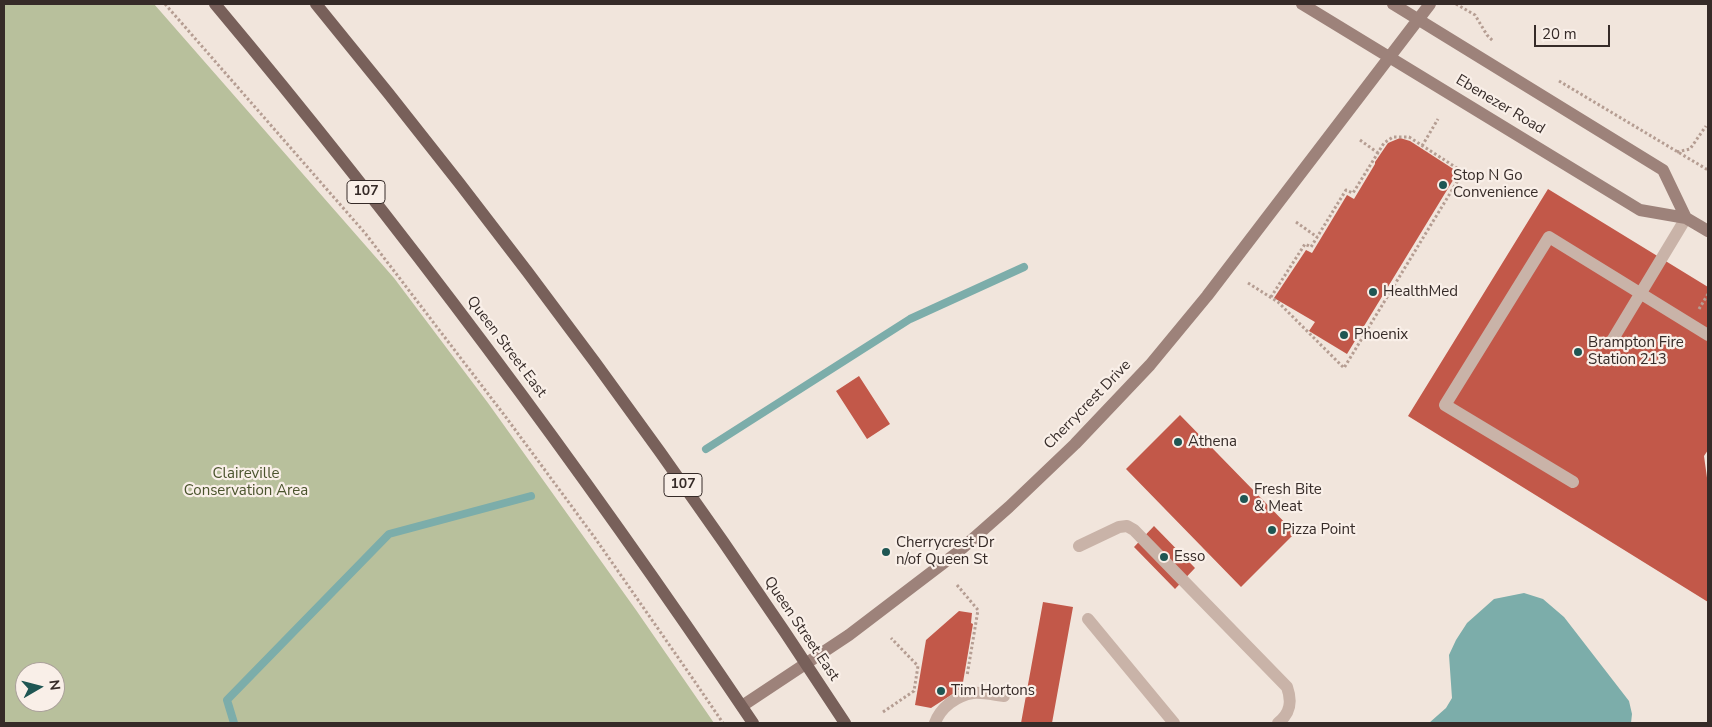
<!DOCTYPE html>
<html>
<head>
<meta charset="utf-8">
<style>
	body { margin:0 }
	#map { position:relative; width:1712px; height:727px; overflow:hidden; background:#f1e5dc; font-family:"Nunito Sans",sans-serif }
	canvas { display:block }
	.frame { position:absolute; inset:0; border:5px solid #362b28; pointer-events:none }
	.north { position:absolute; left:15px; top:662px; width:50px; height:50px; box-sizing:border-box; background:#f9efe8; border:1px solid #aba19b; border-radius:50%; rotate:82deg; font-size:14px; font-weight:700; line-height:20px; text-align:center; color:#362b28 }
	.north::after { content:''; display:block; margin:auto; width:18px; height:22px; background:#1f5653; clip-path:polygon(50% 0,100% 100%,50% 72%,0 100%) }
	.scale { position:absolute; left:1534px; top:25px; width:76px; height:22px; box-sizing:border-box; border:2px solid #362b28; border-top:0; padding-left:6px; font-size:15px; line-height:18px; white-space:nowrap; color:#362b28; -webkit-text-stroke:4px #f9efe8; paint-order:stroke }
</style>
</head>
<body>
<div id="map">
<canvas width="1712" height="727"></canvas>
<div class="frame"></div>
<div class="north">N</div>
<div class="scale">20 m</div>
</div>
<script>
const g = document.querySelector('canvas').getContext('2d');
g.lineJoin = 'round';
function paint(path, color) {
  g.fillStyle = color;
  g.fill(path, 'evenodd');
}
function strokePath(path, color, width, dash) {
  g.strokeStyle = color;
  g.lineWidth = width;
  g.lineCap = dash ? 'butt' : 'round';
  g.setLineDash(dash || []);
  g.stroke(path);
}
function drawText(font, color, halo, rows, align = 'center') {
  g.font = font + ' "Nunito Sans",sans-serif';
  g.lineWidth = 4.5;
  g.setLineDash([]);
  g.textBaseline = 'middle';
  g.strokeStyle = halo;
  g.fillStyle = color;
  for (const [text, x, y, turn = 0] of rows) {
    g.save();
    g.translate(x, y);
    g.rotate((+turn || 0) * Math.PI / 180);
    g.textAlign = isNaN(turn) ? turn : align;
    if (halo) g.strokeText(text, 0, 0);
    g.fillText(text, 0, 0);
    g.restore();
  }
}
const green = new Path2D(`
	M4,4H154L394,278L488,403L636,610L714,723H4ZM25,672H55V702H25Z`);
const water = new Path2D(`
	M1524,593L1543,599L1564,617L1629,701L1632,714L1631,723H1429L1446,708L1452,698L1449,655L1456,640L1467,623L1494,599Z`);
const stream = new Path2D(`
	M706,449L910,319L1024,267
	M234,723L227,700L389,534L531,496`);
const building = new Path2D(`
	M1400,138L1410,141L1458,172L1347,354L1309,331L1315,322L1274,298L1306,250L1312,253L1347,195L1354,199L1375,164V162L1388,143Z
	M1548,189L1708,287V450L1704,456L1708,485V602L1408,416Z
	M859,376L890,424L867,439L836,391Z
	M1180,415L1295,533L1241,587L1126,469Z
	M1154,526L1195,568L1175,589L1134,547Z
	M1043,602L1073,607L1052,723H1021Z
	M959,611L972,613L971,623L973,624L962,688L931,708L915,705L926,640Z`);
const path = new Path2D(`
	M165,4L365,233L505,416L595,538L693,679L723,723
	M1456,4L1475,15L1487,35L1493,41
	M1559,81L1708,170
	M1360,140L1378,153
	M1422,146L1438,119
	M1677,152L1690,149L1706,126
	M1296,222L1317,237
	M1248,283L1278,302L1344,368L1463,172L1409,137H1393L1384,143L1353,193L1346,190L1311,247L1305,244L1271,297
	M1699,309L1708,294
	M1652,341L1676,338
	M957,585L978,610L967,676
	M883,712L914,691L918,666L891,638`);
const lane = new Path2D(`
	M1613,339L1686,218
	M1573,482L1445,405L1549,237L1708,335
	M1079,546L1119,527L1127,526L1134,530L1287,687C1292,701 1291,713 1278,723
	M1088,619L1174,723
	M935,723C940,708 957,695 973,693C983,692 995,695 1004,696`);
const secondary = new Path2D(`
	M1302,4L1640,210L1686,218L1708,231
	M1393,4L1663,170L1686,218
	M742,706L849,635L958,552L1009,507L1075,444L1150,365L1207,296L1430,4`);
const primary = new Path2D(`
	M215,4C407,233 586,475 753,723
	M316,4C505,234 683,474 845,723`);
const markers = [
	[1443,185,5,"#1f5653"],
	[1373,292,5,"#1f5653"],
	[1344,335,5,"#1f5653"],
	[1578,352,5,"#1f5653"],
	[1178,442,5,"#1f5653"],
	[1244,499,5,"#1f5653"],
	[1272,530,5,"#1f5653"],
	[886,552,5,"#1f5653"],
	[1164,557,5,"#1f5653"],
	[941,691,5,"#1f5653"]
];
const shields = [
	[366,192,38],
	[683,485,38]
];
const shieldNames = [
	["107",366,192],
	["107",683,485]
];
const streetNames = [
	["Ebenezer Road",1500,105,31],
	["Queen Street East",506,347,53],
	["Cherrycrest Drive",1088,405,-46],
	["Queen Street East",801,629,56]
];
const poiNames = [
	["Stop N Go",1453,176],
	["Convenience",1453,193],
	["HealthMed",1383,292],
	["Phoenix",1354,335],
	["Brampton Fire",1588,343],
	["Station 213",1588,360],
	["Athena",1188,442],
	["Fresh Bite",1254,490],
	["& Meat",1254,507],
	["Pizza Point",1282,530],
	["Cherrycrest Dr",896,543],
	["n/of Queen St",896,560],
	["Esso",1174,557],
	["Tim Hortons",951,691]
];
const parkNames = [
	["Claireville",246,474],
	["Conservation Area",246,491]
];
paint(green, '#b8c09c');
paint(water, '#7cadaa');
strokePath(stream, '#7cadaa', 8);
paint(building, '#c25849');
strokePath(path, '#b59d92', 3, [2.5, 2.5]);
strokePath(lane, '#c9b3a8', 12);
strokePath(secondary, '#9d827a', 12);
strokePath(primary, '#78605a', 12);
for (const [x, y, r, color] of markers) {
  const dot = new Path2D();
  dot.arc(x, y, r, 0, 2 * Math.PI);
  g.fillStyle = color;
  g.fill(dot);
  strokePath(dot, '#f9efe8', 2);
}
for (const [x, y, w] of shields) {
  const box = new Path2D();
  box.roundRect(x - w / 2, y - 11.5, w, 23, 4);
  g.fillStyle = '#f9efe8';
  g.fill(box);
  strokePath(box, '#362b28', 1);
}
drawText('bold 14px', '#362b28', null, shieldNames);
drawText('15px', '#362b28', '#f9efe8', streetNames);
drawText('15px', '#362b28', '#f9efe8', poiNames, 'left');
drawText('15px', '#4a542d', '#f9efe8', parkNames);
</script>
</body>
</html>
